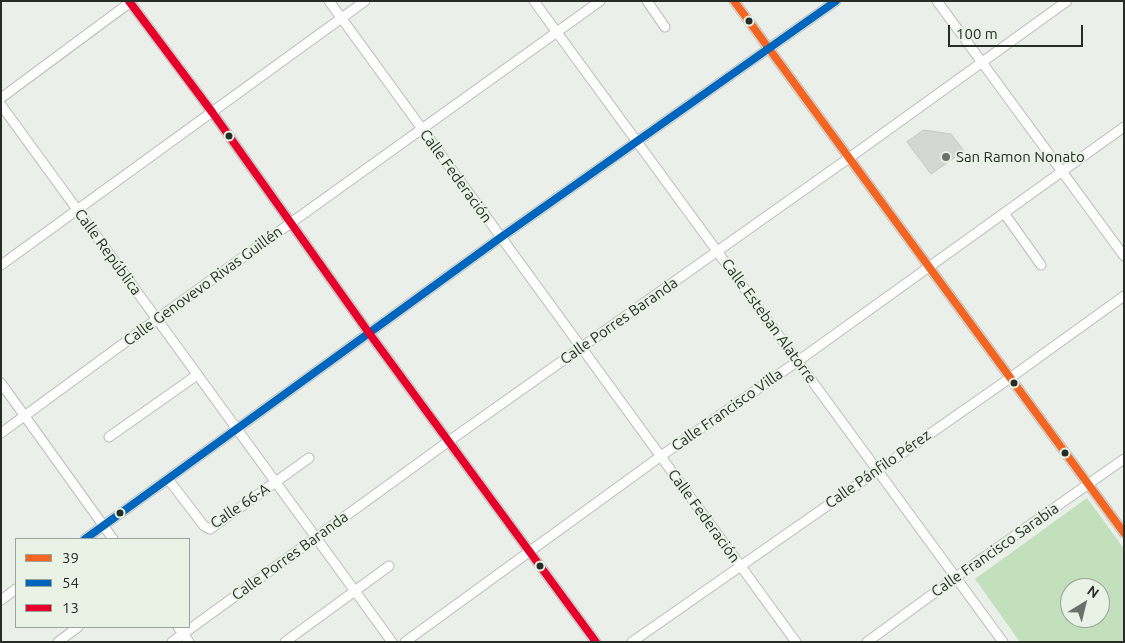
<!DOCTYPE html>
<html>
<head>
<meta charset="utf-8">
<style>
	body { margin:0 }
	#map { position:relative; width:1125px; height:643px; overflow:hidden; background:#eaf0e9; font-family:Ubuntu,sans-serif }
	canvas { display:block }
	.frame { position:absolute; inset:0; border:2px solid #282c27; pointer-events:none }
	.legend { position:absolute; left:15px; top:538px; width:175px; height:90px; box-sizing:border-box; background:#e8f3e6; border:1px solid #9ba39a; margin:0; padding:6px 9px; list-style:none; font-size:15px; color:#282c27 }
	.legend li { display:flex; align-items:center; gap:10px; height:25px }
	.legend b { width:25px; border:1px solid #9ba39a }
	.north { position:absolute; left:1060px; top:578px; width:50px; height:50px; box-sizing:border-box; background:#e8f3e6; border:1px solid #9ba39a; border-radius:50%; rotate:36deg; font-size:14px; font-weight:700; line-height:20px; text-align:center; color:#282c27 }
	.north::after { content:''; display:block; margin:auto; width:18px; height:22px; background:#6c716b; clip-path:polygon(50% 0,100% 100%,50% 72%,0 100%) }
	.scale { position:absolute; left:948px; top:25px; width:135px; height:22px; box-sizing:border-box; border:2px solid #282c27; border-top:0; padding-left:6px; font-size:15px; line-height:18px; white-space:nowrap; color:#282c27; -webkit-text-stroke:4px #e8f3e6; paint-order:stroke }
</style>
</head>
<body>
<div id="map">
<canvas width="1125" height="643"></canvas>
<div class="frame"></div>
<ul class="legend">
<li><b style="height:6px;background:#f26522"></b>39</li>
<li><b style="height:6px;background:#0065bd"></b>54</li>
<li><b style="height:6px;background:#e4002b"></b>13</li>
</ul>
<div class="north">N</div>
<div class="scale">100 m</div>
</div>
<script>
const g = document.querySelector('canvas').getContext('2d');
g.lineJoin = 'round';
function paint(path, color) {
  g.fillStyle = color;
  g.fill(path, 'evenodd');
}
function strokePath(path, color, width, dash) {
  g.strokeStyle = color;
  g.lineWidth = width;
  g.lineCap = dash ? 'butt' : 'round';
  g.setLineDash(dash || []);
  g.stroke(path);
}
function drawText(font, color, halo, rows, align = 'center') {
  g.font = font + ' Ubuntu,sans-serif';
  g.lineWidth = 4;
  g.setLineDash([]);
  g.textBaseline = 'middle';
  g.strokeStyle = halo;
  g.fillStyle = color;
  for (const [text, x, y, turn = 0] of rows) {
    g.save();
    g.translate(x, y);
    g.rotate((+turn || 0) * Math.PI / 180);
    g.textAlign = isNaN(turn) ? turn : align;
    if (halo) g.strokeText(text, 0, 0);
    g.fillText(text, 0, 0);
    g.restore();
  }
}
const green = new Path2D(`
	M1087,498L1124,549V642H1020L975,579ZM1070,588H1100V618H1070Z`);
const building = new Path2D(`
	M924,130L951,134L964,151L931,174L907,142Z`);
const minor = new Path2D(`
	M129,1L212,112L369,333L596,642
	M329,1L796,642
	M534,1L1003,642
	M647,1L665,27
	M734,1L1124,533
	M937,1L1124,256
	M1,98L132,1
	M1,105L392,642
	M1004,213L1041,265
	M1,265L365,1
	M1,383L113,539
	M1,433L157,319L600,1
	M109,437L197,375
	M168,479L204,526L210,529L309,458
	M85,539L500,238L836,1
	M1,600L16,589
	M178,627L189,642
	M58,642L78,627
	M172,642L449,441L849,158L1067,1
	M285,642L389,566
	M405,642L661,456L798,361L1124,127
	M632,642L1010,378L1124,296
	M867,642L956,577L1124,459`);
const bus1 = new Path2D(`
	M734,1L1124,533`);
const bus2 = new Path2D(`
	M85,539L500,238L836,1`);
const bus3 = new Path2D(`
	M129,1L212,112L369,333L596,642`);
const markers = [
	[749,21,4.5,"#282c27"],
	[229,136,4.5,"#282c27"],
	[946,157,5,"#6c716b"],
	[1014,383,4.5,"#282c27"],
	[1065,453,4.5,"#282c27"],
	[120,513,4.5,"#282c27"],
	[540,566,4.5,"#282c27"]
];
const poiNames = [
	["San Ramon Nonato",956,157]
];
const streetNames = [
	["Calle Federación",456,176,54],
	["Calle República",108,252,54],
	["Calle Genovevo Rivas Guillén",203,286,-36],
	["Calle Porres Baranda",619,321,-35],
	["Calle Esteban Alatorre",769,321,54],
	["Calle Francisco Villa",727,410,-35],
	["Calle Pánfilo Pérez",878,469,-35],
	["Calle 66-A",240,506,-34],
	["Calle Federación",704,516,54],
	["Calle Francisco Sarabia",995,550,-35],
	["Calle Porres Baranda",290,556,-36]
];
paint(green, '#c1e0bb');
paint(building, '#d3d8d2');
strokePath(building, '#c4c8c3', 1);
strokePath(minor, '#b9bdb8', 11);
strokePath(minor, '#fcfdfc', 9);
strokePath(bus1, '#f26522', 8);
strokePath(bus2, '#0065bd', 8);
strokePath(bus3, '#e4002b', 8);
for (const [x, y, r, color] of markers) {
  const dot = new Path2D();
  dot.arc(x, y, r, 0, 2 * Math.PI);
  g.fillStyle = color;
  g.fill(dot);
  strokePath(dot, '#e8f3e6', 2);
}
drawText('15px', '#282c27', '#e8f3e6', poiNames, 'left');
drawText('15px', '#282c27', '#e8f3e6', streetNames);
</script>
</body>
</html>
